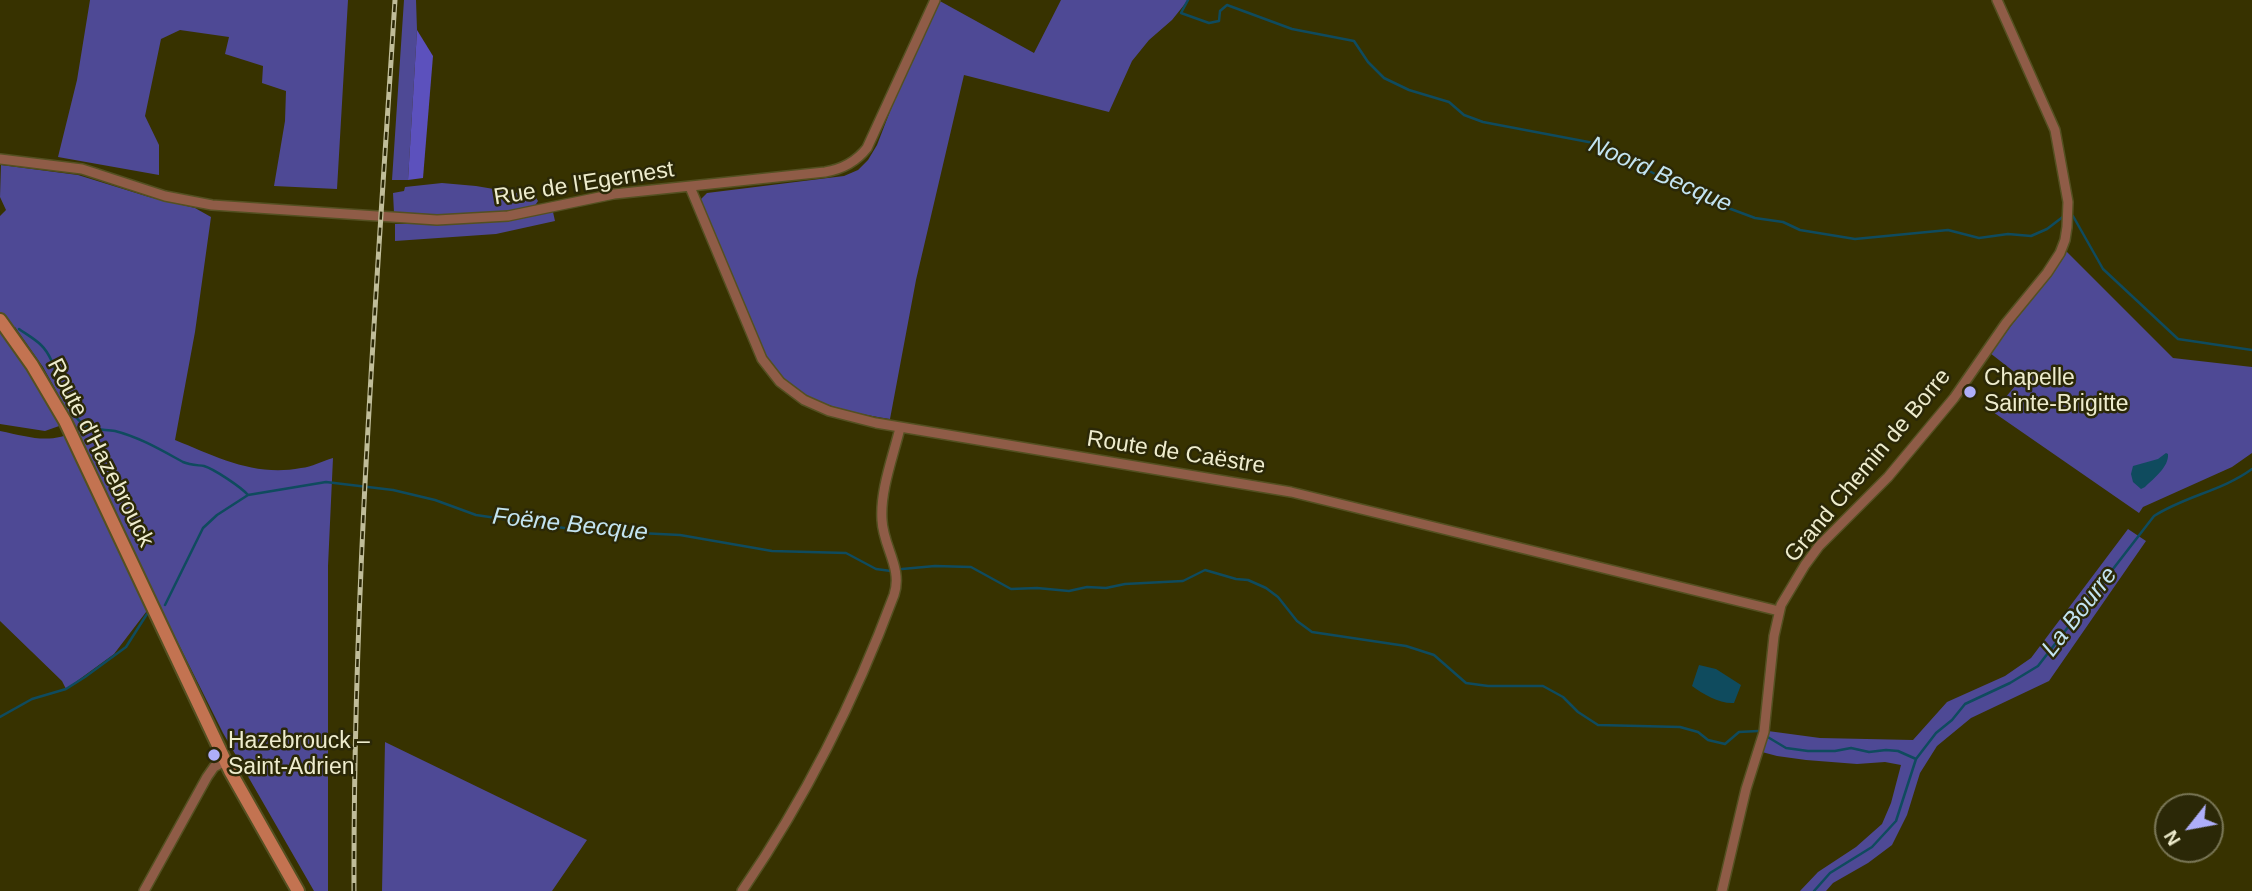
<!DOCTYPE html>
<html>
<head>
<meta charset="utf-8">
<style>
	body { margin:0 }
	#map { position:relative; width:2252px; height:891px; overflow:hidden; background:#373200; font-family:Helvetica,sans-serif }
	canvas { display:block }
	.north { position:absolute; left:2154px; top:793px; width:70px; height:70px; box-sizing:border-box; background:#2b2807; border:2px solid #797656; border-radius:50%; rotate:239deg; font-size:19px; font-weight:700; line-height:28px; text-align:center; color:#eeeccd }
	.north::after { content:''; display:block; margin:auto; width:24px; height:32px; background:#aeaefa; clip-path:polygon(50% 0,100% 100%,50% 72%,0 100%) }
</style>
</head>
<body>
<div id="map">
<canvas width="2252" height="891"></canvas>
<div class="north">N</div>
</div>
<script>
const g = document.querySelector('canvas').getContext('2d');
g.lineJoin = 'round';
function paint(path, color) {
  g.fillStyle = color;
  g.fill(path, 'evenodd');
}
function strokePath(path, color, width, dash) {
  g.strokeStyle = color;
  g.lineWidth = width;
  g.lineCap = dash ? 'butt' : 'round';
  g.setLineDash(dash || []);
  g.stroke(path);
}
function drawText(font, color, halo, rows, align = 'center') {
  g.font = font + ' Helvetica,sans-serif';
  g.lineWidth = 5;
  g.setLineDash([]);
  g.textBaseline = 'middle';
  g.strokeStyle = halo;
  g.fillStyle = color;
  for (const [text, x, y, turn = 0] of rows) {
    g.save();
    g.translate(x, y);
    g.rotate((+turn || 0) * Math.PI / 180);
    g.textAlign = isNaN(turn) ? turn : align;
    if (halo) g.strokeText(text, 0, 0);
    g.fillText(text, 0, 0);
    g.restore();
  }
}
const green = new Path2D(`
	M90,0H348L337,189L274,186L285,121L286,91L262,83L263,66L225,54L229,37L180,30L161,39L145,116L159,145V175L58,157L77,80Z
	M404,0H416L417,30L408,180H392Z
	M938,0L1034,53L1061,0H1188L1172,20L1149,40L1132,61L1109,112L964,75L916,280L890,419C840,411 789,400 763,352L700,200L707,193L844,176L858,170L868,160L877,145L908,65Z
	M1,165L78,175L149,197L195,208L211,217L195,332L175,440C217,457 255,477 301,468C312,467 322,461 333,458L328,566V891H314L223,733L156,599L114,654L66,689L62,681L0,621V431C30,437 50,445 78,430L43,367L15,327L4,335L42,389L62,425L45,431L0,424V216L6,210L0,197Z
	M442,183L476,186L535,196L538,201L534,207C490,218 440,217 394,213L393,193L404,191L405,187Z
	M553,212L555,221L496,234L395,241V224L475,223Z
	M2066,251L2173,358L2252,367V453L2232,467L2143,507L2139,513L1993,412L2022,378L1990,353L2062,260Z
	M2128,529L2146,541L2049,681L1971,718L1937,746L1920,773L1907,815L1892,845L1868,863L1833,883L1826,891H1800L1818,872L1856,847L1882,824L1891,803L1901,765L1885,762L1857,764L1806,760L1777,756L1762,752L1768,731L1820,738L1913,740L1947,702L2005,676L2031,658Z
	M385,742L587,840L552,891H382Z`);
const forest = new Path2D(`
	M417,30L433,56L423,178L408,180Z`);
const water = new Path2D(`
	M2166,453L2168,454C2169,467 2154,478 2145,487L2141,489L2133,482L2131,474L2133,466L2158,459Z
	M1699,665L1716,669L1741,685L1734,703C1720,704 1703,694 1692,686Z`);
const stream = new Path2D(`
	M1188,0L1181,13L1209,23L1219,21L1220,11L1227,5L1292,29L1354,41L1368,62L1384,78L1409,90L1449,102L1464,115L1483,122L1599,144L1696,196L1755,218L1783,222L1800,230L1855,239L1948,230L1979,238L2008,234L2031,236L2047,229L2064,216
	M2073,216L2103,269L2178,339L2252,350
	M19,329C26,334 35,339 41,345C60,363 60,407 83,424C92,431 105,429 115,431C139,437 161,450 183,462C190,465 197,465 204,466C214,469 241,487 248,495
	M902,569L935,566L971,567L1011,589L1037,588L1069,591L1087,587L1106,588L1125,584L1183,581L1205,570L1236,579L1248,580L1266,588L1278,597L1297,621L1312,632L1406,646L1434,655L1466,683L1488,686H1543L1563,697L1578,712L1598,725L1680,727L1698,732L1708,740L1725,744L1739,732L1758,731
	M165,605L203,528L217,515L248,495L326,482L393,490L435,500L476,515L578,530L680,535L772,551L846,553L876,569L891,571
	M0,717L32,699L66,689L85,677L126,647L147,614
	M1766,736L1786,748L1808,751H1835L1851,748L1869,752L1886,750L1898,751L1916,759
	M1814,891L1830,873L1872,847L1896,821L1916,759L1936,733L1952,720L1965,704L2010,683L2038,666L2154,516C2185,496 2222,491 2252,469`);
const street = new Path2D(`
	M0,159L82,169L165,196L212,205L437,220L508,216L614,194L825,172C843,169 856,162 867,148L935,0
	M690,187L762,359L780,382L804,400L829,411L876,423L1291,492L1779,611
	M144,891L207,777L214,767L225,761
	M742,891C805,799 855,700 894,595C903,568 883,547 882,520C880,490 893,457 900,428
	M1722,891L1746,789L1764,732L1774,636L1781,605L1805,565L1819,546L1888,477L1954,398L2006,323L2047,273L2060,253L2065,240L2067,227L2068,202L2055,130L1997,0`);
const secondary = new Path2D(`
	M0,320L32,365L65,421L230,771L298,891`);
const rail = new Path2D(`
	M354,891C353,594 376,297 395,0`);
const markers = [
	[1970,392,7,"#aeaefa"],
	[214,755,7,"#aeaefa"]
];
const streetNames = [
	["Rue de l'Egernest",584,184,-9],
	["Route d'Hazebrouck",100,453,63],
	["Route de Caëstre",1176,453,9],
	["Grand Chemin de Borre",1868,466,-50]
];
const poiNames = [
	["Chapelle",1984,379],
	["Sainte-Brigitte",1984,405],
	["Hazebrouck –",228,742],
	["Saint-Adrien",228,768]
];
const waterNames = [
	["Noord Becque",1660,175,24],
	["Foëne Becque",570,525,6],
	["La Bourre",2080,612,-52]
];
paint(green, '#4e4995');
paint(forest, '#5c51bd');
paint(water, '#0f4b5e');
strokePath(stream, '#0f4b5e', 2.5);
strokePath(street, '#545021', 12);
strokePath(secondary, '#545021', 16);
strokePath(street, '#8f5c47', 9);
strokePath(secondary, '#c37351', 12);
strokePath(rail, '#c0bd99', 5);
strokePath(rail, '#2b2807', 2.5, [8]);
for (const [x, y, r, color] of markers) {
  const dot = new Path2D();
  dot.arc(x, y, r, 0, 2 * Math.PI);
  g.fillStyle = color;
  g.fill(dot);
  strokePath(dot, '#2b2807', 2.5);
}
drawText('23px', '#eeeccd', '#2b2807', streetNames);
drawText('23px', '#eeeccd', '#2b2807', poiNames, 'left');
drawText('italic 24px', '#c3e4f1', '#2b2807', waterNames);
</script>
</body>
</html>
